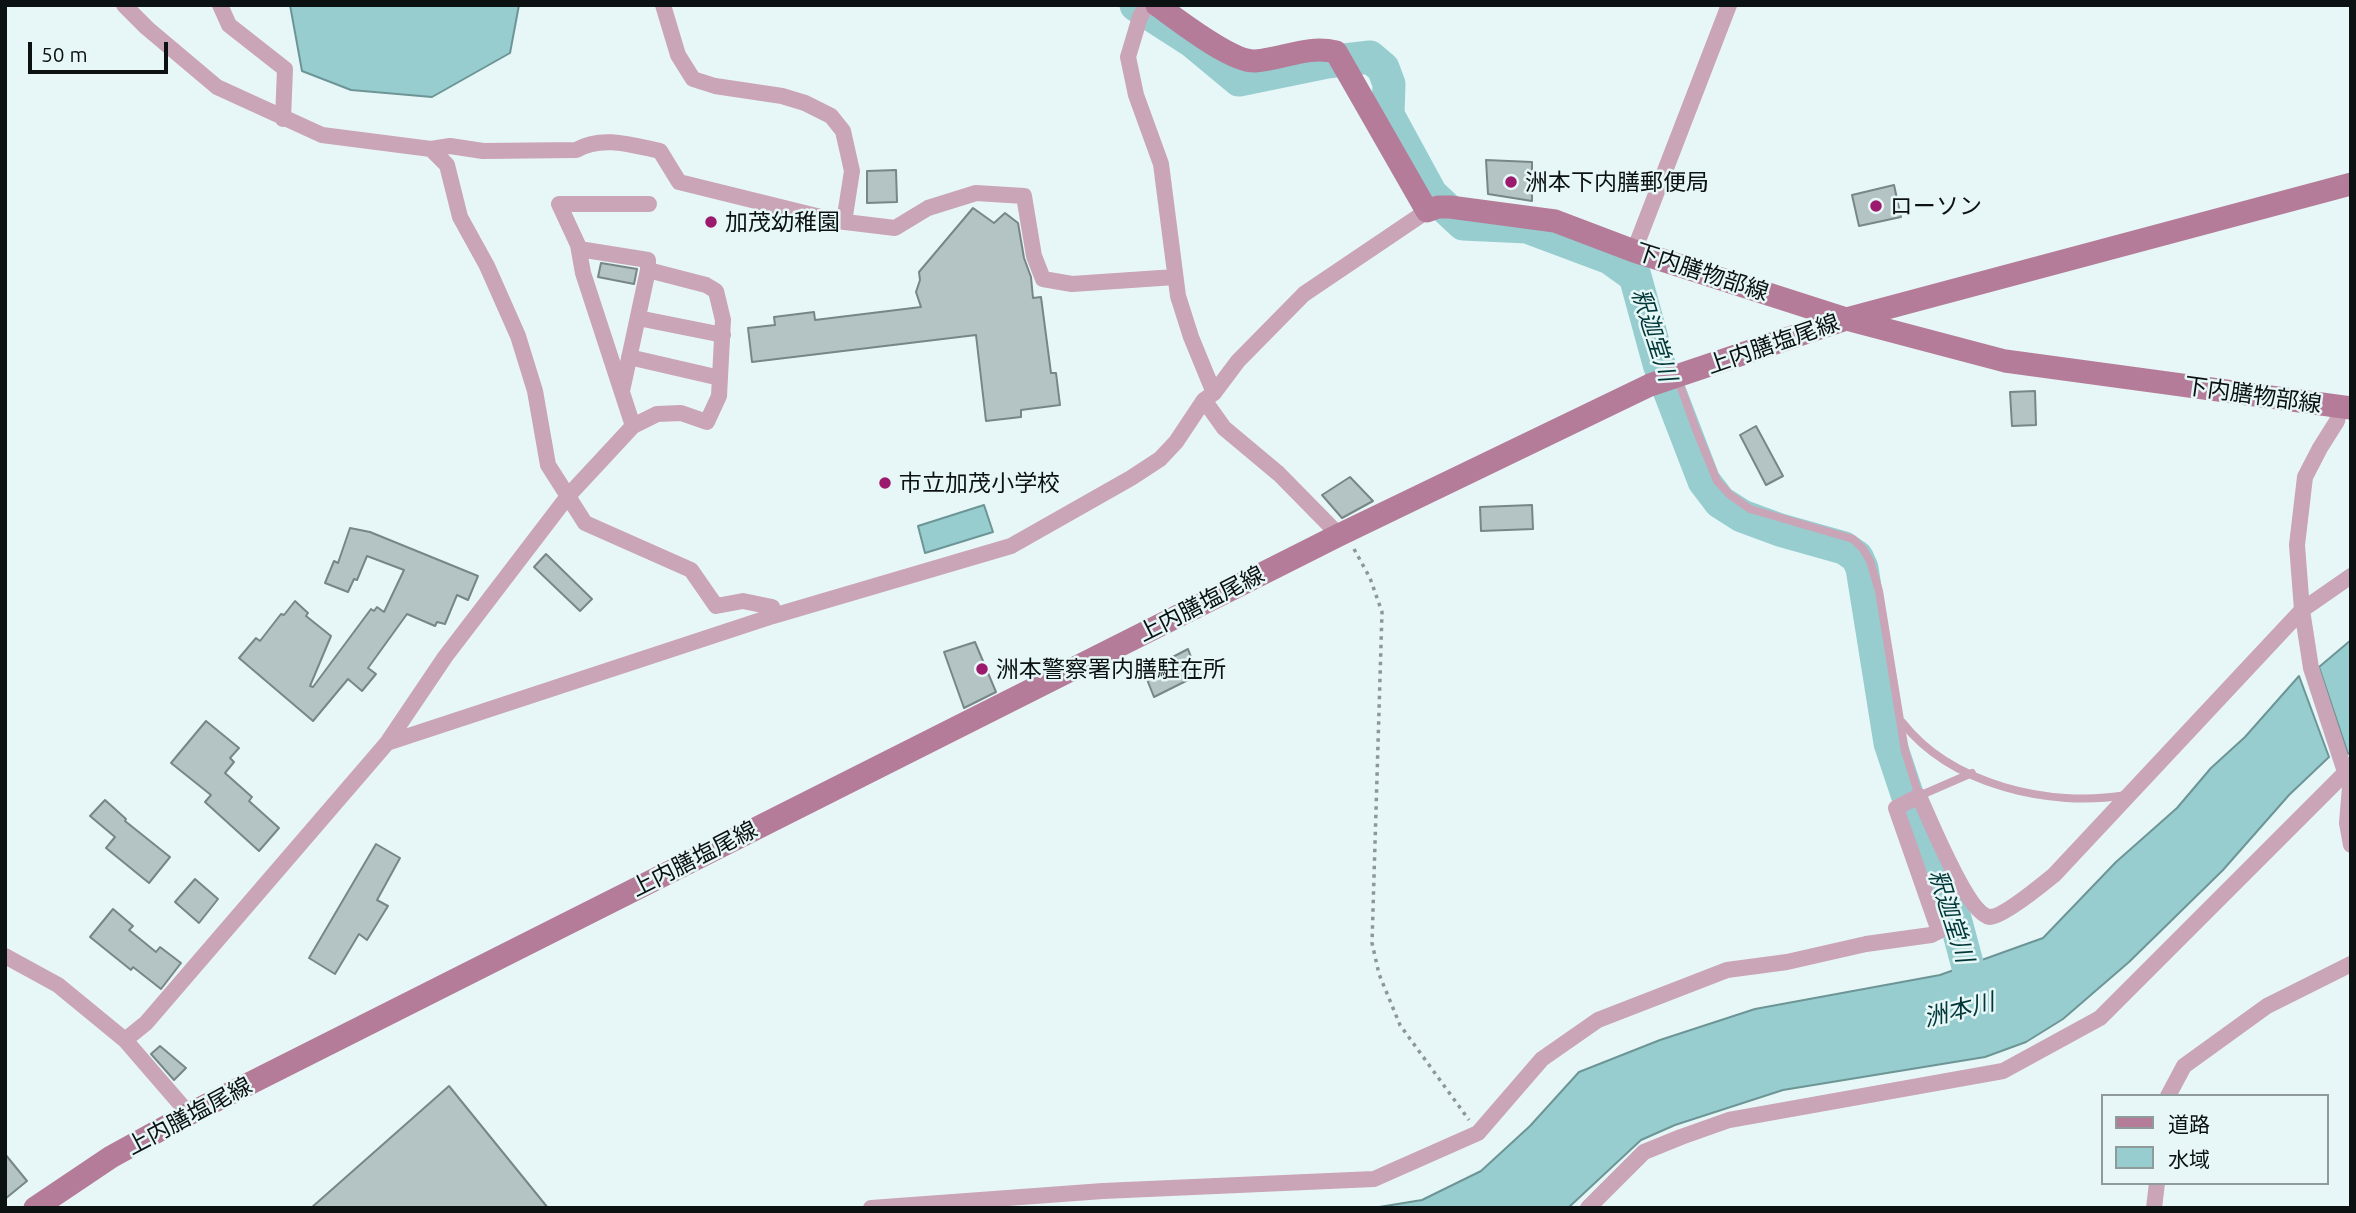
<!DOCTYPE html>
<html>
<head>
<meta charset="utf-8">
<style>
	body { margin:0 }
	#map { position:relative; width:2356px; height:1213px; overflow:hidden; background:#e7f7f7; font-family:Ubuntu,"Noto Sans JP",sans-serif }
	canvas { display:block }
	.frame { position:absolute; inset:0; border:7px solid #0c1111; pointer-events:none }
	.legend { position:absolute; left:2101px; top:1094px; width:228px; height:91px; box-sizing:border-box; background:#e7f7f7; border:2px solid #8f9b9b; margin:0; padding:9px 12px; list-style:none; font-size:21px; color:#0c1111 }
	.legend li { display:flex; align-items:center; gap:14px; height:35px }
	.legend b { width:35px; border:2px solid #8f9b9b }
	.scale { position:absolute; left:28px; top:42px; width:140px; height:32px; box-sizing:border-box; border:4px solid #0c1111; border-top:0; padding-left:9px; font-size:21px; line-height:24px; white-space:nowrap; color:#0c1111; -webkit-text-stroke:5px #e7f7f7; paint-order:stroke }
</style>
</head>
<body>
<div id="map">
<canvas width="2356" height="1213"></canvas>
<div class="frame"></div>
<ul class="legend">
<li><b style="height:9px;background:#b47c99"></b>道路</li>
<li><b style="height:19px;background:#97cdcf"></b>水域</li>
</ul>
<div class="scale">50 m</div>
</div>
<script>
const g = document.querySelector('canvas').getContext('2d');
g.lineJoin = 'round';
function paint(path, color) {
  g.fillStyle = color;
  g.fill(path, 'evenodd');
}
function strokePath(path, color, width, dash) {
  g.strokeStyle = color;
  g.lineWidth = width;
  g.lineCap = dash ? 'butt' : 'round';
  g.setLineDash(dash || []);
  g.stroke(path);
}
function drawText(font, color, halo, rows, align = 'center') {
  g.font = font + ' Ubuntu,"Noto Sans JP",sans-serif';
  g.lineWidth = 5;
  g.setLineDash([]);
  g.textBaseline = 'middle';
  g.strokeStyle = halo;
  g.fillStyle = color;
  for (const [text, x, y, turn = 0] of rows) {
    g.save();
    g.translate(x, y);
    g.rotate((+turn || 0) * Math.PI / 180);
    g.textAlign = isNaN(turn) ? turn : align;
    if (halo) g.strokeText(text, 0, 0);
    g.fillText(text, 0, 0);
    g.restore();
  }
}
const water = new Path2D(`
	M290,5H519L510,53L432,97L351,90L302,71Z
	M984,505L993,532L925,553L918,526Z
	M2351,640V752L2348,754L2319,667Z
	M2299,676L2329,757L2289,795L2223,870L2129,962L2063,1019L2026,1042L1985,1057L1783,1090L1675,1125L1641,1140L1568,1208H1373L1422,1200L1481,1171L1530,1126L1579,1072L1660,1040L1755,1009L1940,975L2043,938L2116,862L2177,808L2211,768L2245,737Z`);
const river = new Path2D(`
	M1136,5L1192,41L1239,80L1327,62L1370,57L1383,68L1389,84L1388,115L1431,194L1463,224L1527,227L1610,258L1635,276L1659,364L1704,481L1720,502L1742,516L1780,530L1844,548L1857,557L1862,568L1890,743L1909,800
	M1919,825L1952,907L1979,1008`);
const building = new Path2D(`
	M1486,160L1532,162V201L1488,194Z
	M896,170L897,202L867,203V171Z
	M1894,185L1901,217L1859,226L1852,195Z
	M973,208L994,223L1005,213L1018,223L1024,258L1031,277L1033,298L1041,297L1051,373H1056L1060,405L1021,410V417L986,421L976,335L752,362L748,328L775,325L774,317L814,312L815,320L921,307L916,292L920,280L919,272Z
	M601,263L637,269L634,284L598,277Z
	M2035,391L2036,425L2012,426L2010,392Z
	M1756,426L1783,476L1766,485L1740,435Z
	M1350,477L1373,501L1342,518L1322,495Z
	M1532,505L1533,529L1481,531L1480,507Z
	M350,528L370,532L478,576L468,600L457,595L445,624L437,622L435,626L407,614L368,668L376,674L362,691L348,679L313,721L239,658L256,638L260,641L281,614L284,615L295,601L308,613L306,616L331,636L310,686L313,687L371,609L374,611L377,607L384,612L404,570L367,556L357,580L354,579L348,592L325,583L334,561L338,563Z
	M546,554L592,599L580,611L534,567Z
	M975,642L996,692L964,708L944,652Z
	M1188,649L1198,675L1154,697L1144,672Z
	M206,721L239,748L230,758L234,762L225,773L252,797L249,801L279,828L259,851L205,802L211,795L171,763Z
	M105,800L126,819L125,821L170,857L149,883L106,848L115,837L90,816Z
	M376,844L400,858L377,900L388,906L367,940L359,934L335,974L309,958Z
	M195,879L218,899L199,923L175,902Z
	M113,909L133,926L129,930L156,952L160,947L181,963L161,989L133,967L131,970L90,937Z
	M160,1046L186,1068L174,1080L151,1054Z
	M449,1086L548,1208H311Z
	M5,1154L27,1181L5,1199Z`);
const path = new Path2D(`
	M1354,549L1370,578L1382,612L1372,943L1379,974L1400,1025L1469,1120`);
const lane = new Path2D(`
	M1677,377L1695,427L1717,481L1730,495L1750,509L1853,539L1863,549L1870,561L1879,591L1905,751L1919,796L1972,773
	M1902,722C1951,785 2050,808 2126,795`);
const street = new Path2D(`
	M124,5L147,28L217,87L322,135L431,149L447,165L460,217L487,266L518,336L535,391L548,465L585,523L691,570L716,606L743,601L772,607L773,616
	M220,5L229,25L285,69L283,119
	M663,5L678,55L693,79L715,86L782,96L805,103L831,116L843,131L852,171L844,222
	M1147,5L1140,17L1128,57L1136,95L1161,164L1178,296L1191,337L1214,393
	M431,149L450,146L483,151L576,150C602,135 632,145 660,151L679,182L837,221L895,228L928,208L976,193L1024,196L1034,256L1043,279L1072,284L1175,277
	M579,249L648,260V270L622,391
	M1634,251L1729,5
	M638,318L723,335
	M629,357L720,378
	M1204,400L1224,428L1279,474L1339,535
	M2340,407L2337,421L2320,448L2305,477L2297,545L2302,610L2311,668L2350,787L2347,823L2351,845
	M633,426L583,273L578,245L559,204H649
	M387,743L773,616L1011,546L1131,478L1160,459L1176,442L1204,400L1214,393L1238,361L1304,294L1427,211
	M5,956L58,985L125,1040L189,1114
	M125,1040L146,1023L387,743L445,657L568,496L633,426L657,414L681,413L707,422L719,396L723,320L716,291L706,285L648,270
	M2168,1096L2184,1066L2267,1006L2351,964
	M871,1208L1103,1191L1374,1179L1478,1133L1542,1059L1598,1020L1727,970L1787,962L1866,944L1931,935L1939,931L1896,808L1919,796C1929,818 1968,915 1990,917C2003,917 2043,884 2054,875L2302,610L2351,576
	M1588,1208L1644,1152L1681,1137L1729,1120L2003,1071L2100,1018L2346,772
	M2154,1208L2157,1183`);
const secondary = new Path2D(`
	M1157,5C1178,20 1231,62 1255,61C1284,59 1307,45 1336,52L1427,211L1438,207H1450L1555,221L1634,251L1846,319L2005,361L2351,408
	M35,1208L111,1157L189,1114L1339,535L1650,385L1846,319L2351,184`);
const markers = [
	[1511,182,7,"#9c1a6e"],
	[1876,206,7,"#9c1a6e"],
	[711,222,7,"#9c1a6e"],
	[885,483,7,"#9c1a6e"],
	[982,669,7,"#9c1a6e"]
];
const poiNames = [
	["洲本下内膳郵便局",1525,182],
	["ローソン",1890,206],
	["加茂幼稚園",725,222],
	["市立加茂小学校",899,483],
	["洲本警察署内膳駐在所",996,669]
];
const streetNames = [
	["下内膳物部線",1702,272,18],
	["上内膳塩尾線",1773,344,-19],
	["下内膳物部線",2253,395,8],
	["上内膳塩尾線",1201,604,-27],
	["上内膳塩尾線",694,859,-27],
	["上内膳塩尾線",189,1116,-28]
];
const waterNames = [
	["釈迦堂川",1654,335,72],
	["釈迦堂川",1951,916,72],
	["洲本川",1959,1010,-14]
];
paint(water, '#97cdcf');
strokePath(water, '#6d9596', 2);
strokePath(river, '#97cdcf', 33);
paint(building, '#b4c3c4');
strokePath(building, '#778686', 2);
strokePath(path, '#8c9797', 3.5, [3.5, 5]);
strokePath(lane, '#caa4b7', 8);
strokePath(street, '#caa4b7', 16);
strokePath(secondary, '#b47c99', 23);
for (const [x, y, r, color] of markers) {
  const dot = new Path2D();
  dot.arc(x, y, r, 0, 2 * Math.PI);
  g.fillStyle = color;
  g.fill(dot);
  strokePath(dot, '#e7f7f7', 2.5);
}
drawText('23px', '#0c1111', '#e7f7f7', poiNames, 'left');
drawText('23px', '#0c1111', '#e7f7f7', streetNames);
drawText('italic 24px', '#013738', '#e7f7f7', waterNames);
</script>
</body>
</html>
